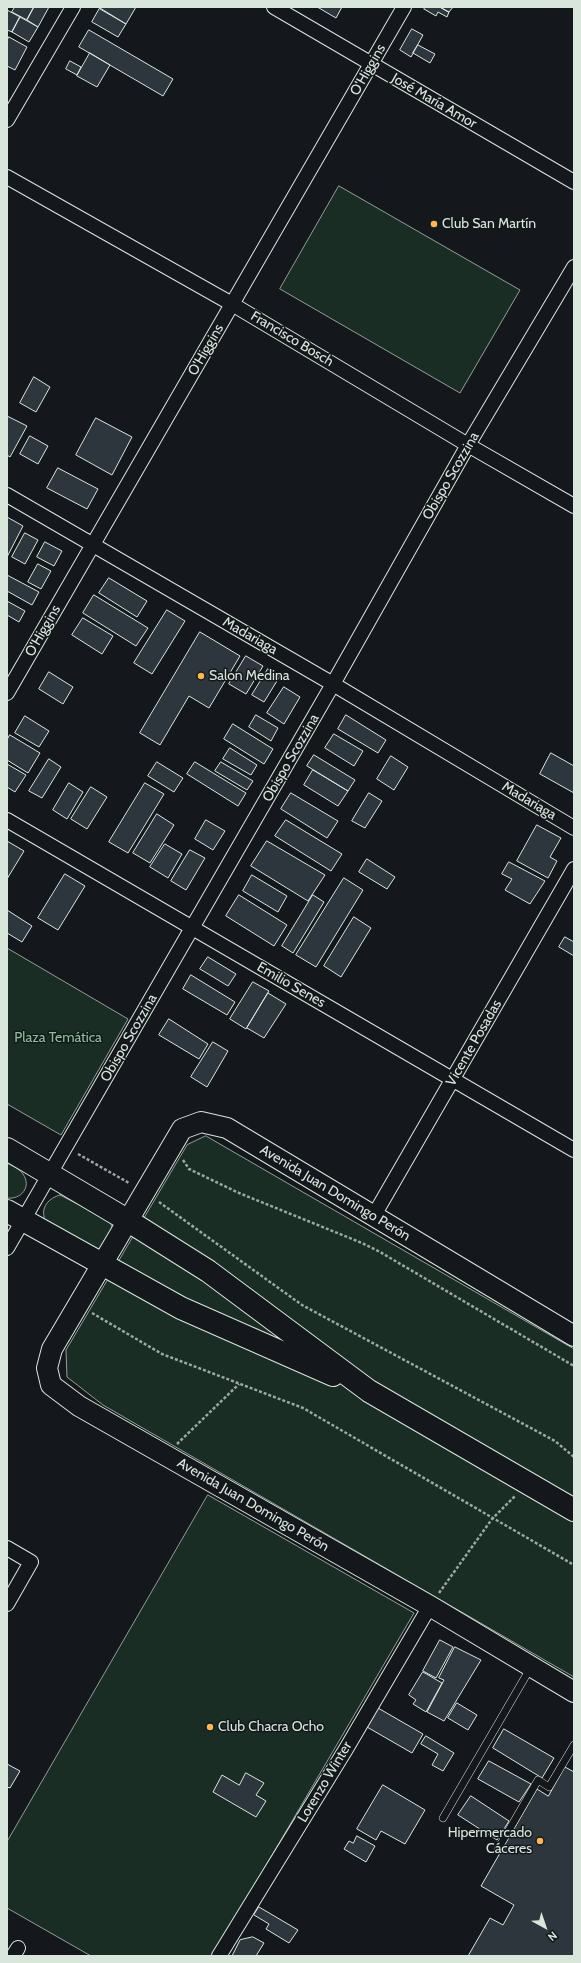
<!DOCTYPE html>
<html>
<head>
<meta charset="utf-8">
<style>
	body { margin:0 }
	#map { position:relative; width:581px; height:1963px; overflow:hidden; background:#14181c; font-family:Cabin,sans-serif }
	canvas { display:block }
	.frame { position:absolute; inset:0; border:8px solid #d8e6dc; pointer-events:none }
	.north { position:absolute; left:525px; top:1907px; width:40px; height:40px; -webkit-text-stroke:3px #14181c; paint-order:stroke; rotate:140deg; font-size:11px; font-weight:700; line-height:16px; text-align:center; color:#d8e6dc }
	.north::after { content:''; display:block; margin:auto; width:14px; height:18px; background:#d8e6dc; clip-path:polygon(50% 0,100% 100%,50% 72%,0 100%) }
</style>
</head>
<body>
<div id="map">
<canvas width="581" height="1963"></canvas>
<div class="frame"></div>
<div class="north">N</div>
</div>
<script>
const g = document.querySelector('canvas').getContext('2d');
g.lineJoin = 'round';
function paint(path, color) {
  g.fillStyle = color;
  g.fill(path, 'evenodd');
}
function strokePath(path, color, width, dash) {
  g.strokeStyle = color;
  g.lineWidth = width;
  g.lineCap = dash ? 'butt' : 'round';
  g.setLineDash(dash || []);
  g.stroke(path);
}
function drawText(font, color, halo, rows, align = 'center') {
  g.font = font + ' Cabin,sans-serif';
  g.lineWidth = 3;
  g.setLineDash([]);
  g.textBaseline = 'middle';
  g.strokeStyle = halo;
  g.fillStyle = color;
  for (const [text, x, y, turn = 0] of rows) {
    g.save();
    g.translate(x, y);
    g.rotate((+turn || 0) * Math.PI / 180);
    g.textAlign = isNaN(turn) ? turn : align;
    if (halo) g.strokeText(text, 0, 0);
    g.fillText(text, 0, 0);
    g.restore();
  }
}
const green = new Path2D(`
	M339,186L520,290L460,393L280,289Z
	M7,948L128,1019L61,1135L7,1104Z
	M206,1136L574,1349V1677L103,1405L67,1377L66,1350L187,1145Z
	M7,1163C12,1166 20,1169 23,1174C32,1187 21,1200 7,1198Z
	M60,1195L108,1220C118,1232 107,1240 99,1251L45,1220C40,1207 49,1198 60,1195Z
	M208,1495L414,1613L213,1956H91L7,1908V1842Z`);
const building = new Path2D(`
	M15,7H34L27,20L12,12Z
	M34,7H49L38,27L27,20Z
	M101,7H136L126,24L100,9Z
	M320,7H342L336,18L319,8Z
	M426,7H440L449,12L447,17L438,12L436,16L424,9Z
	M440,7H453L449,12Z
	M100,8L126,24L118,37L92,22Z
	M7,10L20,17L12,32L7,30Z
	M20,17L38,27L29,42L12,32Z
	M412,29L423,35L411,57L400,50Z
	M89,30L173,79L163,96L79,47Z
	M9,37L27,47L15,70L7,66V41Z
	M418,45L435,54L430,63L413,53Z
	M90,53L110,65L97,87L77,76Z
	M70,61L81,67L77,75L66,69Z
	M34,377L50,387L36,412L20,403Z
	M7,416L27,426L10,457L7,455Z
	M96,418L132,437L112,475L76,455Z
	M30,436L48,446L38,464L20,454Z
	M58,468L98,489L87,509L47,488Z
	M7,517L23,526L7,557Z
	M25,533L38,540L25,564L12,557Z
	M45,542L62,551L54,566L37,557Z
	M38,564L51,571L41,589L28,582Z
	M7,575L39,592L32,605L7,591Z
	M109,578L147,601L137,617L99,593Z
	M94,595L148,628L136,646L83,613Z
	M7,601L25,611L19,622L7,615Z
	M167,610L185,621L152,674L134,663Z
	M83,618L113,636L102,654L72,635Z
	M200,632L240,656L209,708L189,696L160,745L140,733Z
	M246,656L263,666L246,694L229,684Z
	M268,669L280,676L264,702L252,695Z
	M49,672L73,687L63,704L39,689Z
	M284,687L300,697L284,724L267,713Z
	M256,715L278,728L271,741L249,727Z
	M346,715L386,740L378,753L338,729Z
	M25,716L49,731L39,747L15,733Z
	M233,724L273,749L264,764L224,739Z
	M334,734L363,751L354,766L325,748Z
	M10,735L40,753L28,773L7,760V740Z
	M230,748L257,765L251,775L223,759Z
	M551,753L574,766V793L540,774Z
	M314,755L355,780L348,791L307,766Z
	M391,756L408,767L394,790L377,779Z
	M49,759L61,767L42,798L29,791Z
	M157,762L183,778L174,792L148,776Z
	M195,762L246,793L238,806L187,774Z
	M221,762L253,781L247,790L215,771Z
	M7,764L26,775L15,792L7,787Z
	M313,770L348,791L338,806L304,785Z
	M69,783L83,792L67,819L53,810Z
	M145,783L164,794L128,853L109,842Z
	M91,787L107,797L87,829L71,819Z
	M291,793L338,821L327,838L281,809Z
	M369,793L382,801L365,828L352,821Z
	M157,814L174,825L150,863L133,853Z
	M206,820L225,831L213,850L195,839Z
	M286,820L342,854L331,871L275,836Z
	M537,825L561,838L550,857L557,861L548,878L517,861Z
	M7,841L24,851L7,879Z
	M267,841L325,875L308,901L251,866Z
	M165,844L182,854L168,878L150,867Z
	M190,850L205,858L186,890L171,881Z
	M367,859L395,877L387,889L359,872Z
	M509,862L545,881L530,904L505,890L512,879L502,874Z
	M65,874L85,886L58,930L38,918Z
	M252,875L287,896L278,912L243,891Z
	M344,878L363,890L316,967L296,955Z
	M239,895L287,925L274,946L226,916Z
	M313,895L324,902L293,953L282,946Z
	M7,910L32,926L22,942L7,933Z
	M354,917L371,928L341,977L324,966Z
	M565,937L574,942V956L559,947Z
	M208,957L236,974L228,986L200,969Z
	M191,975L235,1002L227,1015L183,989Z
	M253,982L269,991L246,1029L230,1019Z
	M268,993L286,1004L264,1038L247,1028Z
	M169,1019L208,1044L199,1059L159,1035Z
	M213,1042L228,1051L207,1087L191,1077Z
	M440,1640L453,1647L436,1678L423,1671Z
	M455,1647L481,1660L444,1721L427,1712L444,1680L439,1678Z
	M423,1672L442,1683L426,1712L413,1704L416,1700L409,1695Z
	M457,1703L477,1715L468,1730L448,1718Z
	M378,1708L423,1734L412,1753L367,1727Z
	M504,1729L554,1758L542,1778L493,1748Z
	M426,1736L454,1753L443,1771L432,1765L438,1754L421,1744Z
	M489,1761L531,1784L519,1802L478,1779Z
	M7,1764L20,1771L10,1788L7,1787Z
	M565,1767L574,1772V1956H468L490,1918L503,1925L514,1905L481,1886L537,1789L548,1796Z
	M246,1773L264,1783L256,1795L266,1801L256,1817L213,1792L222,1775L239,1785Z
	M383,1785L425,1810L405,1844L381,1831L376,1840L357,1829Z
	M471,1796L509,1821L497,1840L458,1815Z
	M357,1836L375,1846L366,1862L344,1849L349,1841L353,1843Z
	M259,1907L298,1930L289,1943L266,1929L269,1924L254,1915Z
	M253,1937L264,1943L256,1956H232L240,1940Z`);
const path = new Path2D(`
	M78,1154L129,1183
	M183,1160L189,1169L239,1193L362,1243L380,1252L574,1366
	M159,1202L302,1305L555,1441L574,1457
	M92,1313L162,1354L303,1408L574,1565
	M177,1444L239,1384
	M439,1593L492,1519L515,1496`);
const service = new Path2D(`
	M443,1818L531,1667
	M498,1849L538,1780L549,1787L574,1745`);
const minor = new Path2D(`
	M274,7L574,182
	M7,120L73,7
	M7,177L232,304L468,445L574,506
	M7,495L333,684L574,828
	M7,693L404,7
	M7,820L574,1150
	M373,1217L574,869
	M7,1248L333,684L468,445L574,267
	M7,1548L31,1562L7,1604
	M13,1956L18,1948
	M219,1956L346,1749L430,1606`);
const secondary = new Path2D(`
	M574,1336L227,1128L201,1122L182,1129L52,1349L47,1368L51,1385L79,1406L430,1606L574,1692`);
const primary = new Path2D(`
	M7,1149L127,1220L208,1271L369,1391L574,1510
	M7,1211L181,1308L333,1375`);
const markers = [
	[434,224,4,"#ffb74d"],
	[201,676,4,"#ffb74d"],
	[210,1727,4,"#ffb74d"],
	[540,1841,4,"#ffb74d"]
];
const streetNames = [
	["O'Higgins",368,70,-60],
	["José María Amor",434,101,30],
	["Francisco Bosch",292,339,31],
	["O'Higgins",206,350,-60],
	["Obispo Scozzina",451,476,-60],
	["O'Higgins",43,631,-60],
	["Madariaga",250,636,30],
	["Obispo Scozzina",291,758,-60],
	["Madariaga",529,801,31],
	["Emilio Senes",291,985,30],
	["Obispo Scozzina",129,1038,-60],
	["Vicente Posadas",474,1043,-60],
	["Avenida Juan Domingo Perón",335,1193,31],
	["Avenida Juan Domingo Perón",253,1505,30],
	["Lorenzo Winter",325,1782,-59]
];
const poiNames = [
	["Club San Martín",442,224],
	["Salon Medina",209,676],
	["Club Chacra Ocho",218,1727],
	["Hipermercado",532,1833,"right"],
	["Cáceres",532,1849,"right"]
];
const parkNames = [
	["Plaza Temática",58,1038]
];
paint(green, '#1a2d24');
strokePath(green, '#939e99', 1);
paint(building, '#2c363c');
strokePath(building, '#d8e6dc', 1);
strokePath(service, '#d8e6dc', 8);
strokePath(minor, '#d8e6dc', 16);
strokePath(secondary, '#d8e6dc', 22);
strokePath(primary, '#d8e6dc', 24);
strokePath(path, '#9da8a2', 2.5, [3, 2]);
strokePath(service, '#14181c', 7);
strokePath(minor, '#14181c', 14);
strokePath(secondary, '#14181c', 20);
strokePath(primary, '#14181c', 22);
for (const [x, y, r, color] of markers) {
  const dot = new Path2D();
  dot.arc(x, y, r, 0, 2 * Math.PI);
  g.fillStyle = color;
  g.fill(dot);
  strokePath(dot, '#14181c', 1.5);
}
drawText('14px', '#d8e6dc', '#14181c', streetNames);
drawText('14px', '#d8e6dc', '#14181c', poiNames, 'left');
drawText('14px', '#8ac095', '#14181c', parkNames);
</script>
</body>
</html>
